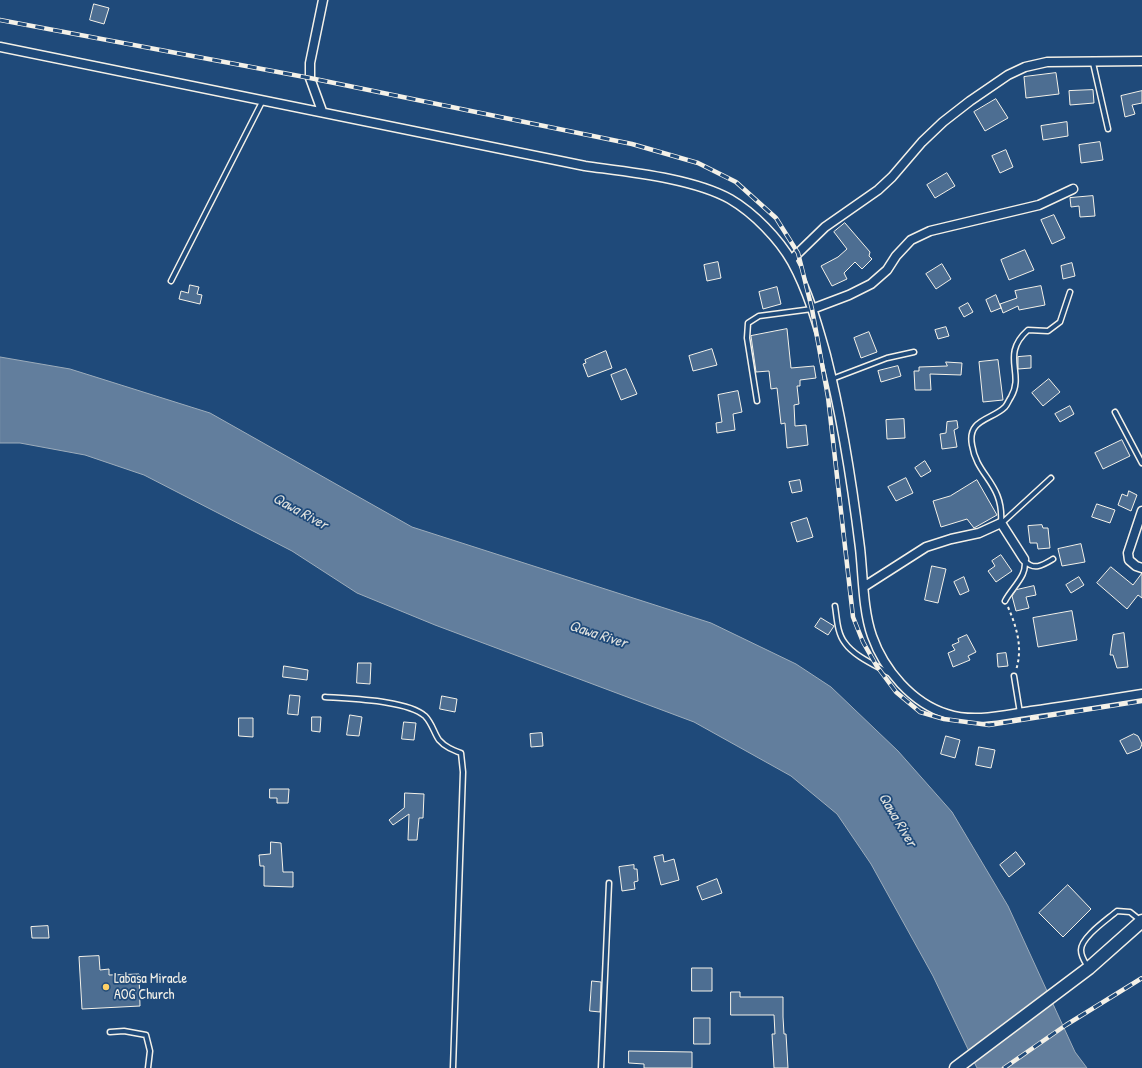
<!DOCTYPE html>
<html>
<head>
<meta charset="utf-8">
<style>
	body { margin:0 }
	canvas { display:block; background:#1f4a7a }
</style>
</head>
<body>
<canvas width="1142" height="1068"></canvas>
<script>
const g = document.querySelector('canvas').getContext('2d');
g.lineJoin = 'round';
function paint(path, color) {
  g.fillStyle = color;
  g.fill(path, 'evenodd');
}
function strokePath(path, color, width, dash) {
  g.strokeStyle = color;
  g.lineWidth = width;
  g.lineCap = dash ? 'butt' : 'round';
  g.setLineDash(dash || []);
  g.stroke(path);
}
function drawText(font, color, halo, rows, align = 'center') {
  g.font = font + ' "Patrick Hand",sans-serif';
  g.lineWidth = 3.5;
  g.setLineDash([]);
  g.textBaseline = 'middle';
  g.strokeStyle = halo;
  g.fillStyle = color;
  for (const [text, x, y, turn = 0] of rows) {
    g.save();
    g.translate(x, y);
    g.rotate((+turn || 0) * Math.PI / 180);
    g.textAlign = isNaN(turn) ? turn : align;
    if (halo) g.strokeText(text, 0, 0);
    g.fillText(text, 0, 0);
    g.restore();
  }
}
const water = new Path2D(`
	M0,357L70,369L210,413L412,527L711,623L796,664L831,687L898,751L952,812L1008,906L1075,1052L1087,1068H977L933,976L871,864L837,814L791,776L694,722L435,625L357,593L292,551L144,475L85,455L20,443H0Z`);
const building = new Path2D(`
	M94,4L109,8L104,24L90,20Z
	M1056,73L1059,94L1026,98L1024,77Z
	M1093,90L1094,103L1070,105L1069,91Z
	M1142,91V103L1132,105L1135,114L1125,117L1121,96Z
	M996,99L1008,118L985,131L974,112Z
	M1067,122L1068,136L1043,140L1041,126Z
	M1100,142L1103,160L1081,163L1079,145Z
	M1006,150L1013,167L1000,173L992,156Z
	M947,173L955,186L935,198L927,185Z
	M1093,196L1095,216L1080,217L1079,206L1071,207L1070,198Z
	M1054,215L1065,238L1052,244L1041,220Z
	M845,223L870,252L869,256L872,259L862,269L855,262L844,273L847,279L832,286L821,266L838,257L847,249L834,232Z
	M1025,250L1034,270L1009,280L1001,260Z
	M718,262L721,278L707,281L704,265Z
	M1072,263L1075,276L1063,279L1061,266Z
	M942,264L951,279L936,289L926,274Z
	M190,285L199,287L197,294L202,295L200,304L179,299L181,291L188,293Z
	M1041,286L1045,305L1019,310L1018,306L1003,313L1000,304L1017,298L1015,291Z
	M777,287L781,304L763,309L759,292Z
	M996,295L1001,308L991,312L986,300Z
	M968,303L973,312L964,317L959,308Z
	M946,327L949,336L938,339L935,330Z
	M787,329L791,368L814,366L816,378L800,380V386H797L799,404L794,405L795,426L806,425L808,445L787,448L785,423L781,424L777,388L771,389L769,371L756,372L751,336Z
	M869,332L877,352L861,358L854,338Z
	M712,349L717,365L693,371L689,356Z
	M606,351L612,368L588,377L583,364L586,363L585,360Z
	M1031,356V368L1018,369V357Z
	M998,360L1003,400L983,402L979,362Z
	M946,362L962,363L961,375L930,374L931,390H915L914,371H919V367L947,366Z
	M898,366L901,376L881,382L878,371Z
	M626,369L637,394L621,400L611,375Z
	M1049,379L1060,392L1043,406L1032,393Z
	M738,391L742,412L733,414L735,430L717,433L716,423L722,422L718,395Z
	M1070,406L1074,414L1060,422L1055,414Z
	M904,419L905,438L887,439L886,420Z
	M957,421L958,428L954,430L957,447L942,449L940,434L946,433L947,422Z
	M1122,440L1130,456L1103,469L1095,453Z
	M925,461L931,471L921,477L915,468Z
	M906,478L913,493L896,501L888,487Z
	M800,480L802,491L792,493L789,482Z
	M977,480L997,515L974,528L967,519L941,527L933,501L950,496Z
	M1129,491L1137,495L1131,511L1118,505L1122,494L1127,496Z
	M1097,504L1115,510L1110,523L1092,517Z
	M807,518L813,537L797,542L791,523Z
	M1042,525L1043,528H1048L1050,548L1038,549L1037,543H1030L1028,526Z
	M1081,544L1085,562L1062,566L1058,549Z
	M1001,555L1012,571L996,582L988,571L995,566L992,561Z
	M932,566L946,569L938,603L925,600Z
	M1111,567L1133,585L1142,573V598L1138,595L1127,609L1097,583Z
	M964,577L969,591L960,595L954,582Z
	M1079,577L1084,585L1071,593L1066,585Z
	M1034,586L1036,595L1026,597L1029,608L1016,611L1012,596L1016,590Z
	M1072,611L1077,640L1038,647L1033,618Z
	M821,618L834,626L828,635L815,627Z
	M1124,633L1128,667L1117,668L1113,655H1110L1113,635Z
	M967,635L976,652L968,656L970,660L953,667L948,653L955,650L952,645L959,642L958,639Z
	M1006,653L1008,666L998,667L997,654Z
	M358,663H371L370,684L357,683Z
	M284,666L308,670L307,680L283,677Z
	M290,695L300,696L298,715L288,714Z
	M442,696L457,699L455,712L440,709Z
	M350,715L362,717L359,736L347,735Z
	M312,717H321L320,732L312,731Z
	M239,718H253V737L239,736Z
	M404,722L416,723L414,740L402,739Z
	M542,733L543,746L531,747L530,734Z
	M1134,734L1138,736L1142,744L1140,749L1127,754L1120,741Z
	M946,736L960,740L955,758L941,754Z
	M979,747L995,750L991,768L976,765Z
	M270,789H289L288,803H277V798H270Z
	M405,793L424,794L423,818H419L417,840H408L409,814L393,825L389,820L404,808Z
	M271,842L281,843L283,872H293V887L264,886V866H260L259,855L270,854Z
	M1016,852L1025,864L1009,877L1000,865Z
	M663,855L664,862L674,859L679,880L661,885L654,857Z
	M634,865V869H637L638,881L634,882L635,889L622,891L619,867Z
	M717,879L722,893L702,900L697,887Z
	M1068,885L1091,909L1063,937L1039,913Z
	M48,926L49,938H32L31,927Z
	M99,956L100,970L109,969V975L139,974L140,1006L82,1009L79,957Z
	M692,968H712V991H692Z
	M592,981L601,982L600,1012L590,1011Z
	M731,992H740V997H783V1017L784,1034H786L788,1068H774L772,1034H775L774,1015H731Z
	M694,1018H710V1044H694Z
	M629,1051L692,1052V1068H644V1064L629,1063Z`);
const path = new Path2D(`
	M1008,607C1017,628 1023,648 1016,670`);
const service = new Path2D(`
	M1093,63L1108,129
	M171,281L263,100
	M832,379L887,358L914,352
	M757,401L747,338L748,323L759,316L812,309
	M1115,412L1142,463
	M1001,523C1004,483 977,477 972,445C967,419 992,420 1005,407C1007,405 1009,400 1011,397C1025,373 1000,355 1028,330L1048,331L1060,322L1070,292
	M1002,523L1051,478
	M1025,561C1034,571 1043,565 1053,559
	M1005,601C1012,587 1029,575 1024,559
	M835,606C837,618 837,633 845,643C854,656 875,665 889,673
	M1014,676L1020,713
	M325,697C350,699 407,700 425,716C432,723 434,733 439,740C445,747 453,750 461,753L463,772L453,1068
	M1088,967C1085,962 1081,957 1081,950C1081,937 1108,919 1117,911L1130,912L1140,920
	M110,1032L124,1031L146,1035L150,1051L148,1068
	M601,1068L609,883`);
const minor = new Path2D(`
	M0,47L585,166C628,172 692,178 730,199C754,213 779,239 792,262C808,291 817,323 826,355C842,418 852,483 860,548C863,575 863,611 872,636C884,670 912,703 947,714C974,723 1004,715 1031,711C1068,706 1105,700 1142,694
	M322,111L310,78V63L323,0
	M791,260L825,227L878,190L892,177L922,142L943,122L970,101L1008,75L1025,67L1047,62L1142,61
	M812,309L849,295L871,284L887,270L896,256L911,240L930,231L1039,205L1073,189
	M1142,511L1128,553L1129,560L1136,566L1142,568
	M865,586L926,547L951,539L979,533L1001,523L1024,559`);
const secondary = new Path2D(`
	M956,1068L1089,968L1142,921`);
const rail = new Path2D(`
	M0,20L310,78L632,144L698,163L736,182L776,218L798,253L812,309L828,397L853,617L863,642L876,665L896,692L920,712L944,719L989,725L1142,701
	M1004,1068L1066,1025L1142,978`);
const markers = [
	[106,987,4,"#ffd166"]
];
const poiNames = [
	["Labasa Miracle",114,979],
	["AOG Church",114,995]
];
const waterNames = [
	["Qawa River",300,512,29],
	["Qawa River",598,635,18],
	["Qawa River",897,820,59]
];
paint(water, '#627e9d');
strokePath(water, '#9cacbb', 1);
paint(building, '#4d6e92');
strokePath(building, '#f4f1e8', 1);
strokePath(service, '#f4f1e8', 7);
strokePath(minor, '#f4f1e8', 11);
strokePath(secondary, '#f4f1e8', 15);
strokePath(path, '#f4f1e8', 2, [3, 3]);
strokePath(service, '#1f4a7a', 4);
strokePath(minor, '#1f4a7a', 8);
strokePath(secondary, '#1f4a7a', 12);
strokePath(rail, '#f4f1e8', 4.5);
strokePath(rail, '#1f4a7a', 3, [9]);
for (const [x, y, r, color] of markers) {
  const dot = new Path2D();
  dot.arc(x, y, r, 0, 2 * Math.PI);
  g.fillStyle = color;
  g.fill(dot);
  strokePath(dot, '#1f4a7a', 1.5);
}
drawText('14px', '#f4f1e8', '#1f4a7a', poiNames, 'left');
drawText('italic 15px', '#dee0dd', '#1f4a7a', waterNames);
</script>
</body>
</html>
